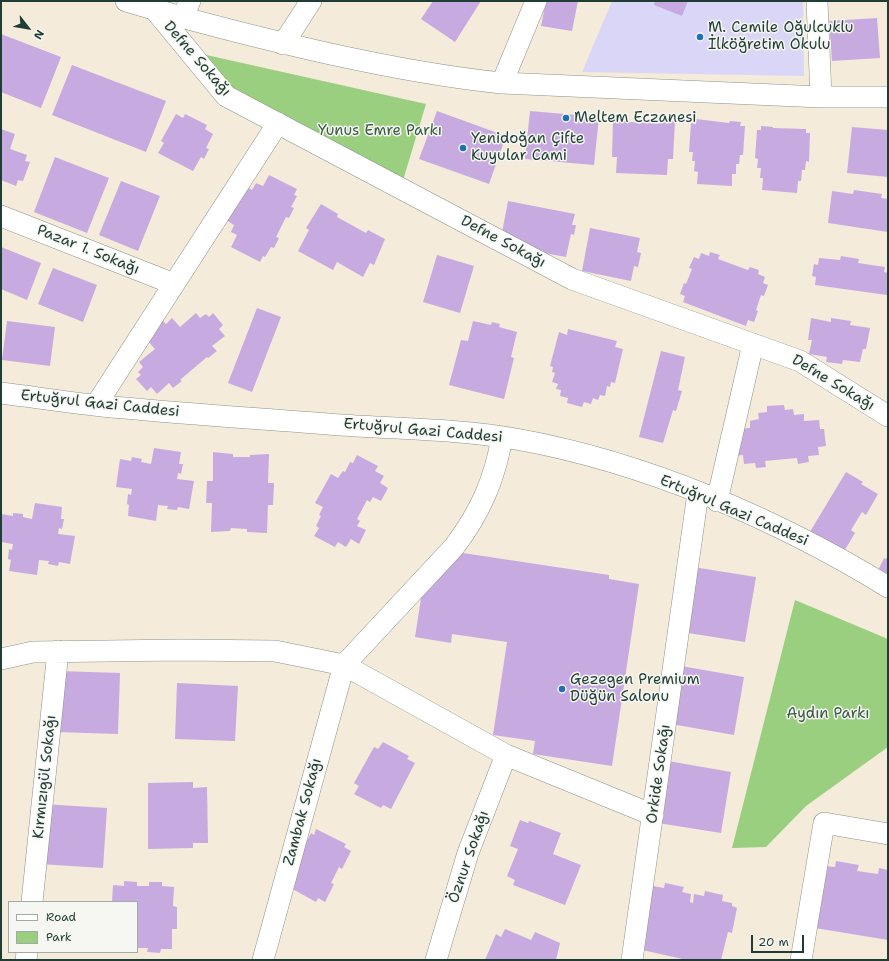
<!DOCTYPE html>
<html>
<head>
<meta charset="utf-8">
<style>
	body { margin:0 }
	#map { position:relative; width:889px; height:961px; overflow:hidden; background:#f4ebdb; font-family:"Shantell Sans",sans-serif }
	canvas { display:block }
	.frame { position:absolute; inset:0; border:2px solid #1f3d34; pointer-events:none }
	.legend { position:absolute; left:8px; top:901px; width:130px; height:52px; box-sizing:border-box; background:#f6f6f2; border:1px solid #a0aca6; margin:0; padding:5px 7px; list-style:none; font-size:12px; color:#1f3d34 }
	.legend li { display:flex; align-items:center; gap:8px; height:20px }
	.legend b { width:20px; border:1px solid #a0aca6 }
	.north { position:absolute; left:8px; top:8px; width:40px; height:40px; -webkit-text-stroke:3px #f6f6f2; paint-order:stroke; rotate:121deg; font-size:11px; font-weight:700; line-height:16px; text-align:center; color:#1f3d34 }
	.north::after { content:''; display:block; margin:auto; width:14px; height:18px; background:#1f3d34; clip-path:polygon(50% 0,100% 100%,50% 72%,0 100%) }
	.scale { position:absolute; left:751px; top:935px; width:53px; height:18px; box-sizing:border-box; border:2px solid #1f3d34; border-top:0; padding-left:5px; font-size:12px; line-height:14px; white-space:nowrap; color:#1f3d34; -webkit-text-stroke:3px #f6f6f2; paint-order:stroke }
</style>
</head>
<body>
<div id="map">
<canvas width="889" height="961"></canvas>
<div class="frame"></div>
<ul class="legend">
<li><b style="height:5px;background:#fff"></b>Road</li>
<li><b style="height:11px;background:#9bcf80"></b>Park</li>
</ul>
<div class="north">N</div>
<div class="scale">20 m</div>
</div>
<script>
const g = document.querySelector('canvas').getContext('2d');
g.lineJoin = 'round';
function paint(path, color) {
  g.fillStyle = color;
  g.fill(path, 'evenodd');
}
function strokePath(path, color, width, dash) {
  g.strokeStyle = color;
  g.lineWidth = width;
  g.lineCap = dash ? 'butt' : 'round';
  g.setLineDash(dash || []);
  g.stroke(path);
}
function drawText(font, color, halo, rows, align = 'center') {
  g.font = font + ' "Shantell Sans",sans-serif';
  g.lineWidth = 3;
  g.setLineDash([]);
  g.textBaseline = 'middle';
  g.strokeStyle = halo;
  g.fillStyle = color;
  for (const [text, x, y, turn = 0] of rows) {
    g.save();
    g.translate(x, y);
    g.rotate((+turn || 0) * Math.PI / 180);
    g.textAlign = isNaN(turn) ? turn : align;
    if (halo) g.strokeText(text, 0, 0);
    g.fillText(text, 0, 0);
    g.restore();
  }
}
const built = new Path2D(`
	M612,1H803L804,76L582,72Z`);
const green = new Path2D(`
	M202,54L426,104L401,187L230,88Z
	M795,600L888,639V747L806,806L766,847L732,848Z`);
const building = new Path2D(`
	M433,1H481L455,42L421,19Z
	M546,1H578L572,31L541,26Z
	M655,1H688L682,16L654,5Z
	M877,18L880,58L832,61L829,21Z
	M1,34L61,57L41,108L1,92Z
	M72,65L166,101L146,152L52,115Z
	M437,111L506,136L489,184L419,159Z
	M530,111L599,117L594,165L525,159Z
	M176,114L183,118L185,114L207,125L205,129L213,134L206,148L209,149L204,159L201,157L193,171L158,153L164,143L161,141Z
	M613,119H626V122L662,123V121H675L673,159H668L667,175L616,173L617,157H612Z
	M696,119L729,123L730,121L741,122L740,126H745L743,155H740L739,164H736V174H732V186L697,184L698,172L694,171L695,161H692L693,152H689L691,123L696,124Z
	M761,126L773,127V128L806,129V133H810L809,162L806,161L805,170H802L801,181H798L797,193L762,190L763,178H760L761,168H757L758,159L755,158L757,130H761Z
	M852,127L888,130V177L847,173Z
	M1,129L15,134L10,149L27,155L25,161L30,162L23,181L18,180L16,186L1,180Z
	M55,157L109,178L87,233L34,212Z
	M269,175L297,189L294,195L297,196L291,207L294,208L289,218L286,217L276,237L279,238L274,248L271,247L265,257L263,256L260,262L231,247L237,235L231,232L234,225L226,220L244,186L252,190L256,183L263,186Z
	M121,181L160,196L138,251L99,235Z
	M854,190L882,194L881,198L888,199V232L828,223L832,191L853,194Z
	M508,201L575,214L572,225H576L574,235L571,234L566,257L523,249L501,238Z
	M321,204L338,214L337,217L366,233L368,230L385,239L374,265L370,263L363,277L337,262L333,270L298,251L309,230L306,228Z
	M590,228L640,238L637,252L641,253L638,267L634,266L631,281L582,271Z
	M1,247L41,263L27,300L1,289Z
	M710,252L720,255L718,259L748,270L750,267L759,270L758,274L765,277L763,283L768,285L764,296L761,295L756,310L758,311L754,322L748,320L746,326L683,302L685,296L680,294L684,283L686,284L692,269L689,268L694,257L699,259L701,253L709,256Z
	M437,255L474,266L460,313L423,302Z
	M841,256L859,259L858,263L885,267L884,272L888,273L887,295L815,285L816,277L812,276L814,264L818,265L819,258L840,260Z
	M53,268L97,285L83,322L38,304Z
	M257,308L281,317L252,392L228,383Z
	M196,313L200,318L206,314L209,317L213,313L223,325L219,329L225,336L212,346L217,351L208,358L207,357L180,380L182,381L173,388L169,383L157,394L151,387L147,391L136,379L141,375L138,372L143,367L139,362L155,349L147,340L160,318L166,324L172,318L180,327Z
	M811,318L831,322V318L851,321L850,325L870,328L866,349H863L860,362L843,360L842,364L826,362L827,357L809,354L812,340H808Z
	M7,321L55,327L50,366L2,360Z
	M473,321L491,325L492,322L500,324L499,327L517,332L511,357L514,358L504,399L449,385L461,340L468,341Z
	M568,329L617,341L615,347L623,349L615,383L611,382L610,387L607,386L605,396L600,395L598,400L593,398L591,404L584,402L582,407L567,403L568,398L560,396L561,390L556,389L558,384L552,382L555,373L552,372L553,367L550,366L559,332L567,335Z
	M661,351L685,357L678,390L682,391L676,411L673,410L663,443L639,437Z
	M784,405L785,410L793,409L794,415L804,414V421L819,420L820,429H824L826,446L818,447L819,455L808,456L809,462L798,464L797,458L765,461L766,467L756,468L755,463L744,464L743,455L735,456L736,429L750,428V421L759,419L758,413L767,412V406Z
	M154,448L181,452L179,464H183L181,474L178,473L177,479L194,481L189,509L178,507L177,510L167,509L168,506L158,505L156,521L128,516L129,505L127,504L128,494L131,495L132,489L116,487L120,459L131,461L132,457L142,459L141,462L151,464Z
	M213,452L233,454V457H250V455L269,454L268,483H274L273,505H268L267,533L247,532V529L231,528L230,531L211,532L212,503H206L207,481H213Z
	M357,455L378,466L375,471L384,476L380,483L388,488L381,501L373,497L370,502L367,500L357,519L360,521L357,526L366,530L359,544L351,539L346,547L338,542L335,547L314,536L319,528L316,526L321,516L319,515L323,507L315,503L331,474L338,478L343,471L345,472L350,462L353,463Z
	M846,472L863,482L861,484L878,494L866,515L862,512L851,530L855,533L843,553L808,535Z
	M35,503L62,507L61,519H64L62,529L59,528L58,534L75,536L70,564L59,562L58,566L48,564L49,561L39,560L37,575L9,571L11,560L8,559L9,549L12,550L13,544L1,542V514L13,516V513L23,514V517L32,519Z
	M464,547L463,553L609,575V579L639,584L612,766L533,754L535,741L493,735L507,642L452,634L451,643L415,637L424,579Z
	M888,556V581L876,575L884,558L886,559Z
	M693,567L756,577L745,642L682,632Z
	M681,666L744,677L734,735L671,724Z
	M59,671L120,673L118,734L56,732Z
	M177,683L238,686L235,741L175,739Z
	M383,742L409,756L407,759L415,763L391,809L383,805L381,808L354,794L359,786L354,783L374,747L378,749Z
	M668,761L731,772L721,833L658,823Z
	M193,782V788L207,787L208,843H193V848L148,849V783Z
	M43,804L107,808L103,868L39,864Z
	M520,820L528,823L529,821L561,833L553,854L581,865L565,905L513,885L515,880L507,876L518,849L510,846Z
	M316,829L346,844L344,847L351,851L342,869L339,867L331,883L334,884L325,902L318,898L316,902L287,886V879L311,833L314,835Z
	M836,861L859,865L857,871L878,874L879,868L888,870V940L815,928L825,866L835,867Z
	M124,881L137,882V886H149V882H162V886L174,887L173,906L177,907V929H172V949H161L160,953L147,952L148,948H137V902H112L113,885L124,886Z
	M665,883L684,887L682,892L691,894L690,902L693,903L694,894L704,896L705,891L723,895L722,901L732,903V906L737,908L732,933L728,932L721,960H687L638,949L647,888L653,889V886L664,888Z
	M505,929L531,940L535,932L560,943L556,960H485L496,934L501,937Z`);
const street = new Path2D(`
	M126,1C192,21 259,38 326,53C385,66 442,77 502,83L821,97H888
	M817,1L821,97
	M155,10L226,96L572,279L800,361L888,416
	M182,18L190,1
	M283,44L311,1
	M502,83L536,1
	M1,216L174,284
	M1,393C42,398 83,405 125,408C197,415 269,419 341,425C400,429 458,429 516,439C645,462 777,519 888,587
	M96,405L278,123
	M717,501L753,344
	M1,659L33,652L181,650L275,651L344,665L454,547C480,513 495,479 502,437
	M32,902L58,651
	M26,960L27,952
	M263,960L344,665L506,755L653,815
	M436,960L468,853L506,755
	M632,960L698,493
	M801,960L824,823L888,834`);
const markers = [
	[700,37,4,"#1f6fb2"],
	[566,118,4,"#1f6fb2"],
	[463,148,4,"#1f6fb2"],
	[562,689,4,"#1f6fb2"]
];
const poiNames = [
	["M. Cemile Oğulcuklu",708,28],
	["İlköğretim Okulu",708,45],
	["Meltem Eczanesi",574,118],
	["Yenidoğan Çifte",471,139],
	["Kuyular Cami",471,156],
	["Gezegen Premium",570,680],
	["Düğün Salonu",570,697]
];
const streetNames = [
	["Defne Sokağı",197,59,49],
	["Defne Sokağı",503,242,28],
	["Pazar 1. Sokağı",88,250,22],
	["Defne Sokağı",833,383,31],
	["Ertuğrul Gazi Caddesi",100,404,6],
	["Ertuğrul Gazi Caddesi",423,431,5],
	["Ertuğrul Gazi Caddesi",734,511,23],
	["Orkide Sokağı",659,774,-82],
	["Kırmızıgül Sokağı",45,777,-84],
	["Zambak Sokağı",303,812,-75],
	["Öznur Sokağı",469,857,-71]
];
const parkNames = [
	["Yunus Emre Parkı",380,131],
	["Aydın Parkı",828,714]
];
paint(built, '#dad6f7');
paint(green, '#9bcf80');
paint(building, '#c7abe0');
strokePath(street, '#8a9488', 22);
strokePath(street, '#fff', 21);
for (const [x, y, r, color] of markers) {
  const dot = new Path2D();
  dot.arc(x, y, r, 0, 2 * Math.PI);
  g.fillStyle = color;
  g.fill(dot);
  strokePath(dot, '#f6f6f2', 1.5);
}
drawText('15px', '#1f3d34', '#f6f6f2', poiNames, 'left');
drawText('15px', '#1f3d34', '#f6f6f2', streetNames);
drawText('15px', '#385a43', '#f6f6f2', parkNames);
</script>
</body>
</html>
